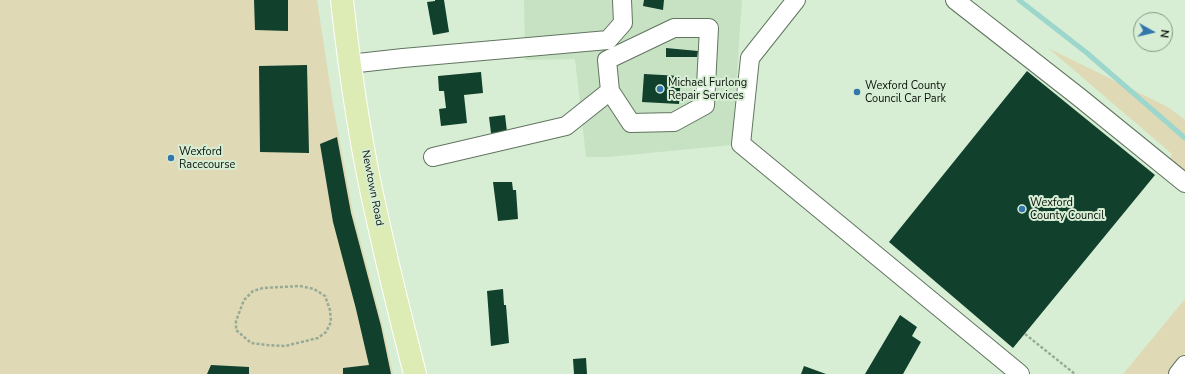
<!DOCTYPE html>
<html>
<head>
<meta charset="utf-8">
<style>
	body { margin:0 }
	#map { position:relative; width:1185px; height:374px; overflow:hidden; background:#d7eed5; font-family:"Nunito Sans",sans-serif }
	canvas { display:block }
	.north { position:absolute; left:1133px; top:12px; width:40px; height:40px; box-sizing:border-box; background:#d7eed5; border:1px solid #859684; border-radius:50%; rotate:98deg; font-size:11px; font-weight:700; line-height:16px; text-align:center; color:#0b130b }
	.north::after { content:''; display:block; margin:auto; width:14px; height:18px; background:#3376ac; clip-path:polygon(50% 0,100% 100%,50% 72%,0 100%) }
</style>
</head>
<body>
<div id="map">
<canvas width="1185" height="374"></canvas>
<div class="north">N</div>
</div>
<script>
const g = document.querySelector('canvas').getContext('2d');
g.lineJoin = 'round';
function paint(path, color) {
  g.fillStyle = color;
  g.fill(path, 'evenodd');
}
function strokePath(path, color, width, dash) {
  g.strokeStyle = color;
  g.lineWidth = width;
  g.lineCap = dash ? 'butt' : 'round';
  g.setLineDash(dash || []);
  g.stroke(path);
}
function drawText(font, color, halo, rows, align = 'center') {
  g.font = font + ' "Nunito Sans",sans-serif';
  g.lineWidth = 4;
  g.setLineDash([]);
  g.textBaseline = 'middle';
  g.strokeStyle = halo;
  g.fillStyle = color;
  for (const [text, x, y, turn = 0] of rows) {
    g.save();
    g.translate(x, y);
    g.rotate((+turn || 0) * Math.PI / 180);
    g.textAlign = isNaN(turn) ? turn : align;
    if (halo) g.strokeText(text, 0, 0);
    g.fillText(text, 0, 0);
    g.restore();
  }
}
const built = new Path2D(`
	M524,0H742L732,145L608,157H586L575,59L525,60Z`);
const green = new Path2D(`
	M0,0H317L333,104L353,213L382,323L393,374H0Z
	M1048,48L1168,107L1185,120V176L1169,161L1172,154Z
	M1185,299V353L1168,374H1123Z`);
const stream = new Path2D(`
	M1019,0L1087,53L1185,138`);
const building = new Path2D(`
	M254,0H288V31L255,30Z
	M435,0H444L449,32L433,35L427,2L435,1Z
	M644,0H664L663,10L643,6Z
	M666,48L698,51L697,57H666Z
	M307,65L309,153L260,152L259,66Z
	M1027,71L1155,175L1013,348L889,242Z
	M481,72L483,93L464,95L467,123L441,126L439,109L446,108L444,91H439L438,76Z
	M644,74L681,76L679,104L642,102Z
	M505,115L507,132L491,133L489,117Z
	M337,137L351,213L381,326L391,374H343V368L369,365L356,309L333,222L320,144Z
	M493,182H512L513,190H516L518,219L498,221Z
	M503,289L504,305H506L509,343L491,346L487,291Z
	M900,315L917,327L912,336L921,342L903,374H865Z
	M586,358L587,374H574L573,359Z
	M211,365L249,367V374H207Z
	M804,366L826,374H801Z`);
const path = new Path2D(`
	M300,286L314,289L325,296L330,310L331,322L326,332L318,338L285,346L267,345L251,343L236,330V321L244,300L253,291L263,288Z
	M1025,334L1075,374`);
const minor = new Path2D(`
	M796,0L750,58L741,144L1020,374
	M955,0L1079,97L1185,183
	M674,28H709L705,105L674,122L631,123L610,91L607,60Z
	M349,64L403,58L608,40L623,23L622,0
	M433,157L566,126L610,91
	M1178,374L1185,365`);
const major = new Path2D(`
	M342,0C350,74 361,148 378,221C389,272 402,323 415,374`);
const markers = [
	[660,89,4,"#3376ac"],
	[857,92,4,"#3376ac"],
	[171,158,4,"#3376ac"],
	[1022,209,4,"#3376ac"]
];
const poiNames = [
	["Michael Furlong",668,83],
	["Repair Services",668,96],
	["Wexford County",865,86],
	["Council Car Park",865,99],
	["Wexford",179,152],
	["Racecourse",179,165],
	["Wexford",1030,203],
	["County Council",1030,216]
];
const streetNames = [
	["Newtown Road",372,188,79]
];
paint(built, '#c6e2c3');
paint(green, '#dfdab5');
strokePath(stream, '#9cd6cc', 5);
paint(building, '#11402d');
strokePath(minor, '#61755f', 20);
strokePath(major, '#fff', 24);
strokePath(path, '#97aa96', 2.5, [3, 2]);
strokePath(minor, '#fff', 18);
strokePath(major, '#ddebb5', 22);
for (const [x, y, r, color] of markers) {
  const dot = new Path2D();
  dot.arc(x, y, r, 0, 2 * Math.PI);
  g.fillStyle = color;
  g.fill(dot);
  strokePath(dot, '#d7eed5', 1.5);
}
drawText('11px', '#0b130b', '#d7eed5', poiNames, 'left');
drawText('11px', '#0b130b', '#d7eed5', streetNames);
</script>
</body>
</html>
